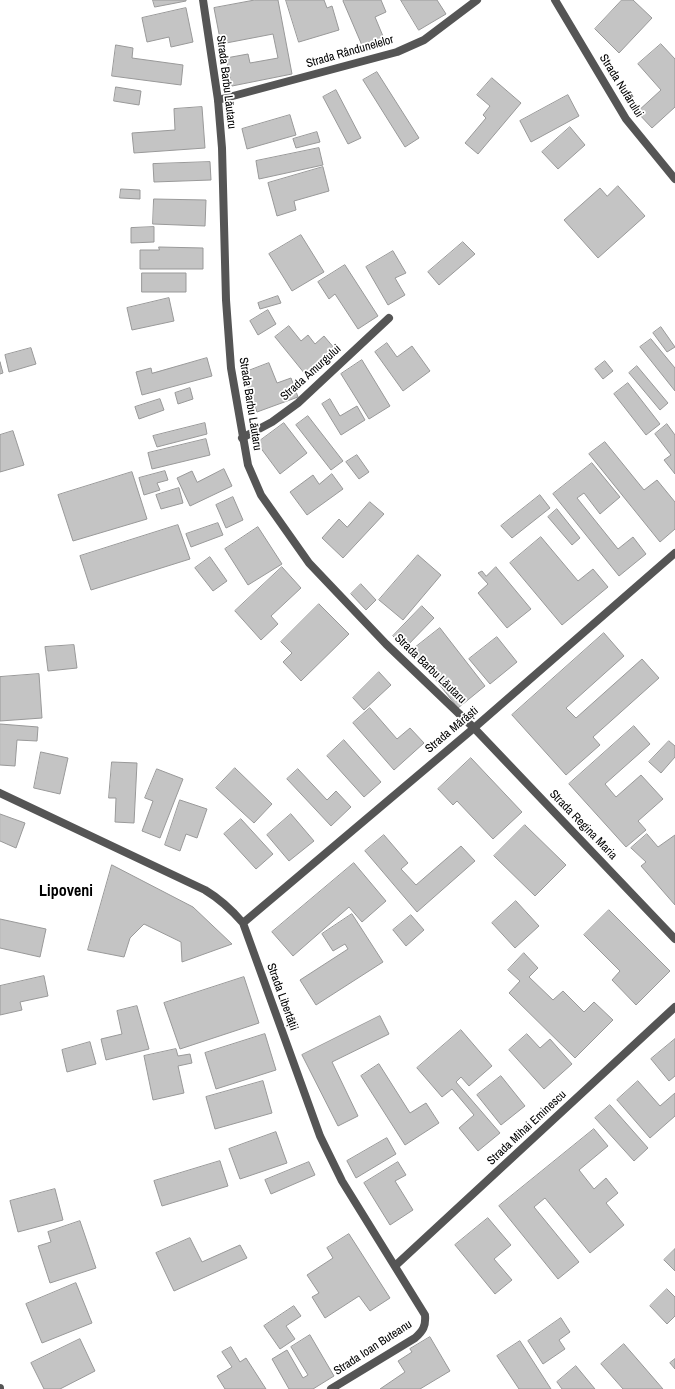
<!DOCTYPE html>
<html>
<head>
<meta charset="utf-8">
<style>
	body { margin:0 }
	canvas { display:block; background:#fff }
</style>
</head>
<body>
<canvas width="675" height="1389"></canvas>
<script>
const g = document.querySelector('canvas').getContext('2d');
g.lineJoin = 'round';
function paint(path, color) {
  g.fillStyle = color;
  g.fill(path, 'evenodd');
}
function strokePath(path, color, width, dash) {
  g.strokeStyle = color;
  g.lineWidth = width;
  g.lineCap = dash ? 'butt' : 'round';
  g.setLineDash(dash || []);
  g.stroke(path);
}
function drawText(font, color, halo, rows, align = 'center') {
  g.font = font + ' "Archivo Narrow",sans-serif';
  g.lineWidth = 3.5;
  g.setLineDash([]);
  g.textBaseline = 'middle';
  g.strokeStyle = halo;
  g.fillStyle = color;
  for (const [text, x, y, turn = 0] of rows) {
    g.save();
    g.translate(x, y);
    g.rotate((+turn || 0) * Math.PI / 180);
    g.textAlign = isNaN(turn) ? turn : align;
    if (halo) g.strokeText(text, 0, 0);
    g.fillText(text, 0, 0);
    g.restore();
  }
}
const building = new Path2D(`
	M153,0H186V1L155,7Z
	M255,0H278L292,74L232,86L226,58L248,54L250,63L278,58L273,34L221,44L214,8Z
	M286,0H324L327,8L332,6L339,30L299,42Z
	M345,0H381L386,12L375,17L385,41L364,50L343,1Z
	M401,0H437L446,14L419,30Z
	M622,0H633L652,18L619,53L595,29Z
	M186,8L193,42L171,47L169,37L147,42L142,18Z
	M661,44L675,59V107L652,128L637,112L661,90L638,64Z
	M116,45L133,48L132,58L183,65L181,85L112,76Z
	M377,72L419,138L405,147L363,80Z
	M492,78L521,103L478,154L465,143L486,118L483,115L490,106L477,95Z
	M116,87L141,91L139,105L114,101Z
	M336,90L361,138L348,144L323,97Z
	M568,95L579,116L531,142L520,121Z
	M202,107L205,148L134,153L132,133L175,130L174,109Z
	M290,115L296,135L247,149L242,129Z
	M570,127L585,145L558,169L542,152Z
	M317,132L320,142L296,148L293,139Z
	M319,148L323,165L259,179L256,161Z
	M210,162L211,180L154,182L153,164Z
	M323,167L329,191L294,201L296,210L277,216L268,183Z
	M618,186L645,216L598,258L564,220L600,188L607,196Z
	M121,189L140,190V199L120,198Z
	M154,199L206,200L205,226L153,224Z
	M154,227V242L131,243V228Z
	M301,235L324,272L292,291L269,254Z
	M463,242L475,254L439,285L428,272Z
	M159,247L203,248V269H140V250H159Z
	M393,251L406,273L395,278L405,295L388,305L366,267Z
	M345,265L378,316L358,329L335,294L329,299L318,282Z
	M142,273H186V292H142Z
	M278,296L281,303L260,309L258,303Z
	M169,298L174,321L132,330L127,308Z
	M268,310L276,324L258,335L250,321Z
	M289,326L301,341L308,335L315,344L324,336L335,349L305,374L275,337Z
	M661,327L675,347L667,352L653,333Z
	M651,339L675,368V391L640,347Z
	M387,343L397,357L412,346L430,371L403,391L375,352Z
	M31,348L36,364L9,372L5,355Z
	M207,358L212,376L142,395L136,372L151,368L152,373Z
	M362,360L390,406L369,419L341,374Z
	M605,361L613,371L603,379L595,369Z
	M0,362L3,373L0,374Z
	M269,363L277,383L291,378L298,397L257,412L243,373Z
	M637,366L668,403L660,410L629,373Z
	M628,383L660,424L646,435L614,394Z
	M190,388L193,399L178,404L175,393Z
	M160,399L164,410L139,419L135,407Z
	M330,399L340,416L357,406L365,420L341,435L322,404Z
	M308,416L343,461L331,470L296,425Z
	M205,423L207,434L157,447L153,436Z
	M284,423L307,453L280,474L257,443Z
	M667,424L675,435V474L664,460L671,455L655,434Z
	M13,431L24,465L0,472V435Z
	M206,439L210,455L152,469L148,453Z
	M605,442L644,490L657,480L675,502V529L660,542L589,454Z
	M357,455L369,472L359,479L346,462Z
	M592,463L620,497L600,514L584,493L577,498L618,549L633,537L646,554L619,576L553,494Z
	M224,469L232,486L190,506L177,478L192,471L197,482Z
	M165,471L168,480L157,483L160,490L144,495L139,478Z
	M132,472L147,519L73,541L58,495Z
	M332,474L343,489L307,515L290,492L313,475L319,484Z
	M179,488L183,503L161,509L156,495Z
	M540,495L550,508L512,538L501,526Z
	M233,497L243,520L226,528L216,505Z
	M370,502L384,514L343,558L322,538L339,519L347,527Z
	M557,509L580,538L572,545L548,517Z
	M218,523L223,535L191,547L186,534Z
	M178,525L190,559L91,590L80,556Z
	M258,527L282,564L248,585L225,549Z
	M541,537L578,581L593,569L608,587L562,625L510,563Z
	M418,555L441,575L403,620L379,600Z
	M210,557L227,581L213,591L195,568Z
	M282,567L301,588L271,616L278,624L261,640L235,611Z
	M496,567L531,609L507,628L478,593L488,584L478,573L482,571L486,576Z
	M361,584L376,600L366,610L351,594Z
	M319,604L349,634L301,681L283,662L292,653L281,642Z
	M422,606L434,618L405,648L393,636Z
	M440,628L485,686L458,708L412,650Z
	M604,633L624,656L566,708L576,718L642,659L659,678L593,737L600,745L566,775L512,715Z
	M497,637L517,662L490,684L469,659Z
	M74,645L77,668L48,671L45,647Z
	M379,672L391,685L364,710L353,698Z
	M39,674L42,718L0,721V677Z
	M370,708L397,739L410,728L424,743L394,770L353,723Z
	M0,724L38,727L37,741L17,740L15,766L0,765Z
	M634,726L650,744L605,784L616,797L641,775L663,799L638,821L646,830L626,847L569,784Z
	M344,740L381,782L364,797L327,756Z
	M669,741L675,746V757L661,773L649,762Z
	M41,752L68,758L60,794L34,788Z
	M471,758L522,812L493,839L457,801L453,805L438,789Z
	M112,762L137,763L134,823L115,822L116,798H109Z
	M235,768L272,804L254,823L216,788Z
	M157,769L183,779L160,838L142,831L153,801L145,798Z
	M298,769L327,800L336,791L351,807L331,826L287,779Z
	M180,800L207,809L197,838L186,834L180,851L165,845Z
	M0,814L25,823L16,848L0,841Z
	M291,814L314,841L289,861L267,835Z
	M241,819L273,854L256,869L224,834Z
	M525,825L566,865L535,896L494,856Z
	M647,834L658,847L675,835V905L641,866L646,862L631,848Z
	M384,835L408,863L401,869L416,885L461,846L475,861L417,912L365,851Z
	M354,863L386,901L362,922L349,907L293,956L272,932Z
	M112,865L193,907L232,944L182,962L181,942L144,924L130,938L124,957L88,950Z
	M516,901L539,926L515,948L492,923Z
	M609,910L670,971L636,1005L612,980L620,971L584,935Z
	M352,914L383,962L316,1005L300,980L348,949L345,944L333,951L322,934Z
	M411,915L424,930L406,946L393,930Z
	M0,919L46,929L40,957L0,948Z
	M524,953L538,968L529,977L553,1000L563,991L584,1012L594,1002L613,1020L575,1058L509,993L520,981L508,970Z
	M44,976L48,996L20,1002L22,1010L0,1015V986Z
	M244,977L259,1023L180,1049L164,1003Z
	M137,1006L149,1049L106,1060L101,1039L122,1034L117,1011Z
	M380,1016L389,1034L332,1062L358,1116L338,1126L302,1055Z
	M461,1030L492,1066L469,1086L461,1077L456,1082L500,1133L478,1151L459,1128L474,1115L452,1089L442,1097L417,1068Z
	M265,1034L276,1070L216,1089L205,1053Z
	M527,1034L540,1048L550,1039L572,1064L544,1089L509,1050Z
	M675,1039V1076L669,1081L651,1059Z
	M90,1042L96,1064L67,1072L62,1050Z
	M176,1049L178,1056L190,1054L192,1063L178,1066L184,1093L153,1100L144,1056Z
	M379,1064L410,1113L426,1103L439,1123L405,1145L361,1076Z
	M501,1076L525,1106L501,1125L477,1095Z
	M263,1081L272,1113L215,1129L206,1097Z
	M638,1081L660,1106L675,1093V1116L650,1138L617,1100Z
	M610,1105L648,1148L634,1161L595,1118Z
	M594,1129L608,1146L579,1170L594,1189L606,1178L618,1193L606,1203L624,1225L590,1253L545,1198L534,1207L579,1262L558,1279L499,1206Z
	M276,1132L287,1163L240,1179L229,1149Z
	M387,1138L396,1154L356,1178L347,1161Z
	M220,1161L228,1186L162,1206L154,1181Z
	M309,1162L315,1175L271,1194L265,1180Z
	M398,1162L406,1175L395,1181L413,1210L390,1225L364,1183Z
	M55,1189L63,1220L18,1232L10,1201Z
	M488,1218L511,1245L494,1259L512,1280L495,1294L455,1245Z
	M80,1221L96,1268L50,1283L38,1246L51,1242L48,1232Z
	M349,1234L390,1298L370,1311L359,1296L325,1318L312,1297L319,1293L307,1275L333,1258L327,1248Z
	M190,1238L202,1262L240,1245L247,1258L174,1291L156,1253Z
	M675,1249V1271L664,1260Z
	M76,1283L92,1323L42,1343L26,1304Z
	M667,1289L675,1297V1316L667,1324L650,1306Z
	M294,1306L301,1316L286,1326L295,1339L280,1349L264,1326Z
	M561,1318L570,1332L559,1340L565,1349L543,1364L528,1341Z
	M310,1335L334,1376L313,1389H289L272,1359L287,1350L303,1378L308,1375L291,1347Z
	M430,1337L450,1371L420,1389H380L405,1372L398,1361L412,1352L410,1349Z
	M80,1339L95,1371L60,1389H44L31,1363Z
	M520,1341L551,1389H519L497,1356Z
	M624,1344L663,1389H623L601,1364Z
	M231,1347L240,1362L246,1358L266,1389H225L217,1376L232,1367L222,1352Z
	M675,1359V1369L670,1363Z
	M576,1366L595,1389H562L557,1382Z`);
const lane = new Path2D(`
	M555,0L626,119L675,179
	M218,100L397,52L424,40L477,0
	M242,438L272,422L298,403L389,318`);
const street = new Path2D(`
	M203,0L218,100L222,148L226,300L231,368L248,465L261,495L309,563L386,644L474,728L675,939
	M0,793L205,890C220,899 231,909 243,923L320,1136L342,1181L425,1315C426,1326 423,1331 415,1338L331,1389
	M243,923L474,728L675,553
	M395,1266L675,1007
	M0,1388V1389`);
const streetNames = [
	["Strada Rândunelelor",350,52,-16],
	["Strada Barbu Lăutaru",226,82,83],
	["Strada Nufărului",621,86,58],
	["Strada Amurgului",311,373,-42],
	["Strada Barbu Lăutaru",250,404,81],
	["Strada Barbu Lăutaru",430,669,44],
	["Strada Mărăști",452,730,-40],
	["Strada Regina Maria",583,825,46],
	["Strada Libertății",282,997,70],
	["Strada Mihai Eminescu",527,1128,-43],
	["Strada Ioan Buteanu",373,1348,-33]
];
const districtNames = [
	["Lipoveni",66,892]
];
paint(building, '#c4c4c4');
strokePath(building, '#999', 1);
strokePath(lane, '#555', 8);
strokePath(street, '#555', 8);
drawText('12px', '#000', '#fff', streetNames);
drawText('bold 16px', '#000', '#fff', districtNames);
</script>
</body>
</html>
